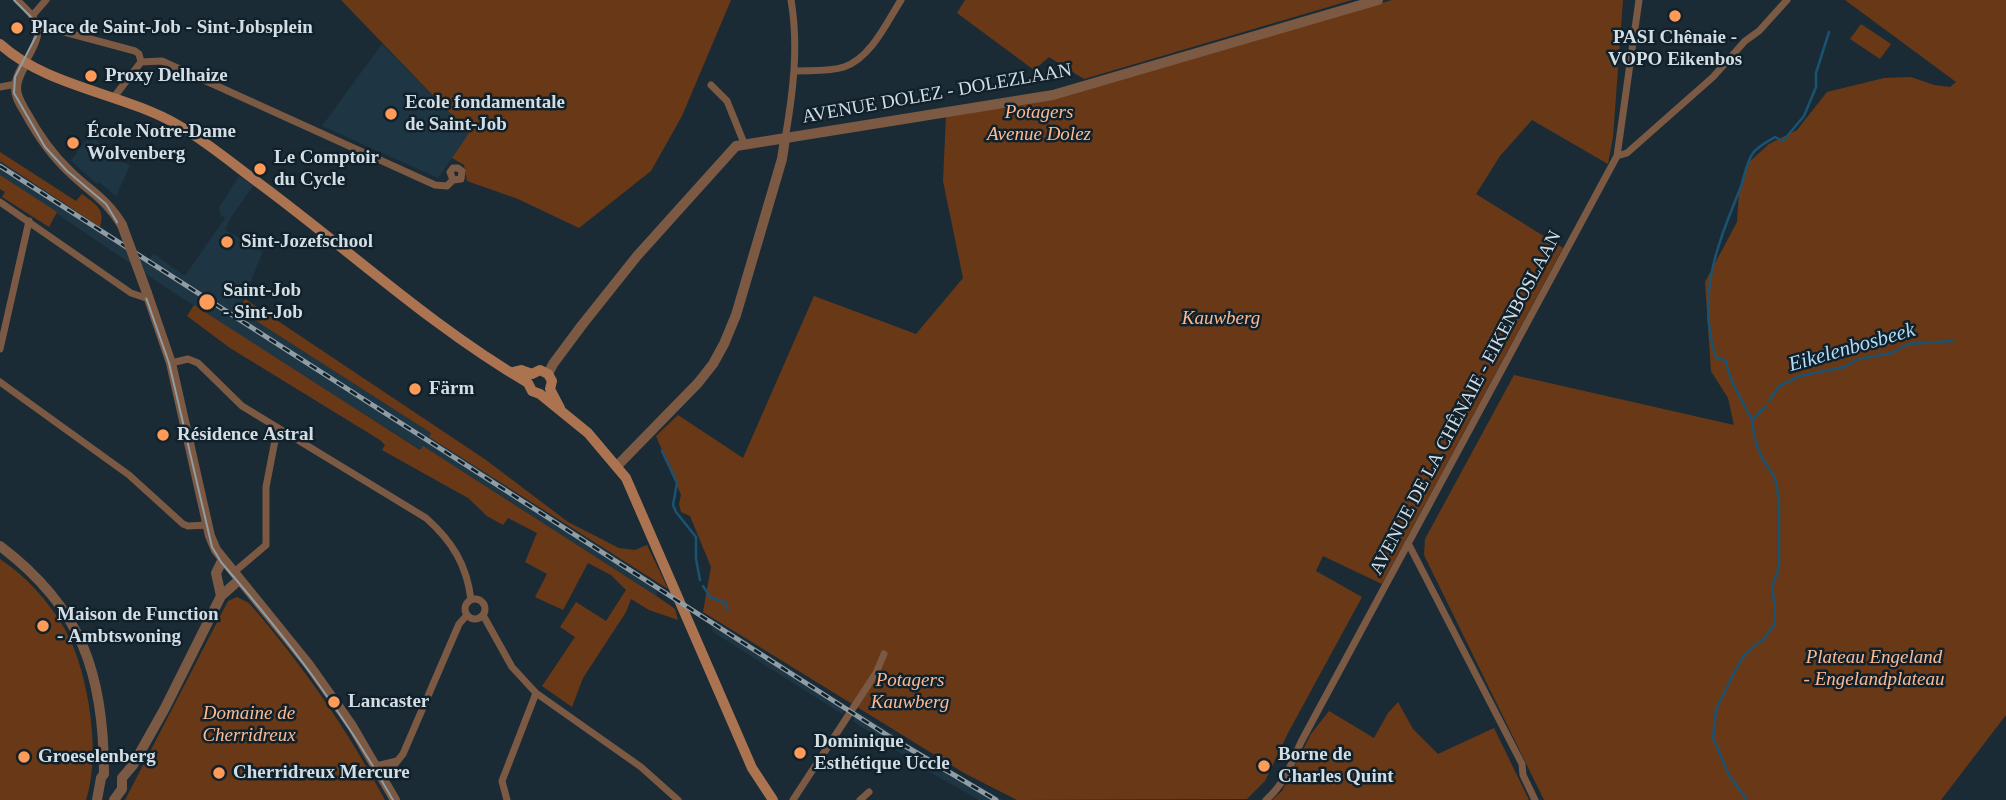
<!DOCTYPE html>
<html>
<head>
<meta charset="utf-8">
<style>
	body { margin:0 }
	canvas { display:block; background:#1a2b35 }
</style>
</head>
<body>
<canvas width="2006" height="800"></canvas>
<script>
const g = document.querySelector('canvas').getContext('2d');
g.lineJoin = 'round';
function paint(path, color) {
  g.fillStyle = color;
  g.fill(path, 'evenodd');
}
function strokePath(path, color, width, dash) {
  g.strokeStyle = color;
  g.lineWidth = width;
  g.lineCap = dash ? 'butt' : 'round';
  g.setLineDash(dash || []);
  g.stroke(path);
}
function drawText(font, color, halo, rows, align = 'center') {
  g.font = font + ' "Times New Roman",serif';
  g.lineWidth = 5;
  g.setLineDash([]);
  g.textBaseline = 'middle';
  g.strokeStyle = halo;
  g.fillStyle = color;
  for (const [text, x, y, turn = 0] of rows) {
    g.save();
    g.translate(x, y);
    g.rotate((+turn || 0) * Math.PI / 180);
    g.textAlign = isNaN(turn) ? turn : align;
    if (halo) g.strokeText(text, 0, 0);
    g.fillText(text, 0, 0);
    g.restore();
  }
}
const built = new Path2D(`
	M382,44L469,133L438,178L322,126Z
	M95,138L117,160L130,165L116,196L99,182L97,184L69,159L71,160L77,154L76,152L87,140L90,142Z
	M0,161L149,259L154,254L185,276L225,218L220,214L219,208L239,176L253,186L231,217L225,230L263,251L239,310L431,433L429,437L656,583L657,596L424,447L421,450L165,287L0,175Z
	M709,617L847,706L842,714L713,632Z
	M858,712L947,768L1003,800H979L921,767L853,721Z`);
const green = new Path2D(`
	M341,0H731L682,116L651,171L579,228L518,199L467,181L464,165L452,158L469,133Z
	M965,0H1352L1084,79L1049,57L1034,70L957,13Z
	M1392,0H1623L1613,137L1608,164L1532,120L1500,156L1476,194L1563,248L1382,584L1323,556L1316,571L1362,597L1288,733L1265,781L1247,799L1017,800L964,773L703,612L711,567L690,516L681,512L679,504L681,495L656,436L678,415L743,458L814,296L916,334L963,278L943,181L946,116L1050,99Z
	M1845,0H2006V715L1941,800H1544L1424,555L1425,539L1514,375L1734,425L1728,398L1711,371L1705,282L1737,222L1739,193L1747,164L1769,144L1797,130L1827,92L1884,78L1911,77L1934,85L1950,87L1956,82Z
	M1861,24L1891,44L1880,59L1850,39Z
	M0,152L76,201L82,194C95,204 106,209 100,227L0,161Z
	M0,175L57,212L49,227L2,197L5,192L0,189Z
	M245,299L486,460L568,522L619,548L635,550L647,545L668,589L429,437L431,433L239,310Z
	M194,305L420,450L423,446L655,595L675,609L678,620L649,610L631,599L626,612L583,678L572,707L542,686L575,637L560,627L576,602L606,621L626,590L611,575L588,563L563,610L535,597L547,574L525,562L537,533L508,518L503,525L487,516L468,498L382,450L385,445L380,440L230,348L187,316Z
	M0,559C26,576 47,600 63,626C88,667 102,754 86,800H0Z
	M237,597L249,603C302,664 347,729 385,800H125L228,601Z
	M1398,702L1413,729L1438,754L1494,728L1529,800H1272L1282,791L1311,734L1329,711L1374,738L1388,713Z`);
const stream = new Path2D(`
	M1769,401L1779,386L1800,376L1844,367L1859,359L1892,353L1908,344L1953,341
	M1752,420L1766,406
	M662,451L677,483L673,505L676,512L696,537V559L700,580
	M703,586L710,597L726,603L727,610
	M1747,800L1729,775L1713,738L1716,709L1733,675L1743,657L1752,647L1763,640L1774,625L1775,607L1772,587L1779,567V500L1775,478L1762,458L1755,440L1752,420L1732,382L1725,360L1716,358C1697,297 1715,251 1738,194C1744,182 1745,164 1753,153C1757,147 1768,141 1775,137L1783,141L1804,116L1816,87V73L1829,32`);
const minor = new Path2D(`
	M17,0C44,25 43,31 25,63
	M33,15L46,0
	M53,29L135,51L139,54L141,62
	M794,71C810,70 829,72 844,67C871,58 887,22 901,0
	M711,85L727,101L744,143
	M0,87L16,84
	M114,97L141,62L162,61L435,185L447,186L453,180L461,179L462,171L458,168H453L450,172L453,180
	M785,139C793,93 799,46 791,0
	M1617,156L1627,153L1713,77L1745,41L1759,31L1787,0
	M0,202L131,293L149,299
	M0,349L29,221
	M171,363L188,359L198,363L242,406L426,518C452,541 467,565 471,600
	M0,382L129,475L183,524L188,526L208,525
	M1408,543L1522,764L1523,775L1535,800
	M233,573L266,545V487L277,430
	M465 609a10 10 0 1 1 20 0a10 10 0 1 1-20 0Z
	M479,618L483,615L512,667L536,693L641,767L678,800
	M376,766L397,761
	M383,779L403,754L459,624L467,615
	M507,800L502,781L536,693
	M793,800L876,673L884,654
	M860,800L869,792
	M1266,800C1285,783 1291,765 1301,742L1617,156L1639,0`);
const tertiary = new Path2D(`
	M25,63C21,71 16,79 16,88C16,98 22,106 26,113C38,135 51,154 69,171C89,191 107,199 122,225
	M147,293L171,363L210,536L216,550L309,665L352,726L395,800
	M548,374L553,364L582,325L637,256L736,146L1053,95L1378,0
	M617,466L698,383L713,364L724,344L736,315L782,159L785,139
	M0,546C82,608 104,674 104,774L101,778L97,800
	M221,596L216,573L222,561
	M122,778L133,765L165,708L221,596L239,580
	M114,800L122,789V778`);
const secondary = new Path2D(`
	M0,44C47,87 123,93 178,125C207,142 233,164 260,184C349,250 432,327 528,383L532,391L540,394L588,433L626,478L752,768L773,800
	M513,372L521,370L532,374L540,370L548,374L552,381L550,389L560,408`);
const tram = new Path2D(`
	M14,0L33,19L37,34L15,77L14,93L45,147L67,171L106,204L123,232L169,363L212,547L221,562C288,640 342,710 393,800`);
const rail = new Path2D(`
	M0,166L890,737L996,800`);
const tertiaryBridge = new Path2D(`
	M122,225L147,293`);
const markers = [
	[1675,16,7,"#fe9b59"],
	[17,28,7,"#fe9b59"],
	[91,76,7,"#fe9b59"],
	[391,114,7,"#fe9b59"],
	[73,143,7,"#fe9b59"],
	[260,169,7,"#fe9b59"],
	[227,242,7,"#fe9b59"],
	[207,302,9,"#fe9b59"],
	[415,389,7,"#fe9b59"],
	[163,435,7,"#fe9b59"],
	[43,626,7,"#fe9b59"],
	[334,702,7,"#fe9b59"],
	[800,753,7,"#fe9b59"],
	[24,757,7,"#fe9b59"],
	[1264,766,7,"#fe9b59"],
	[219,773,7,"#fe9b59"]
];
const poiNames = [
	["Place de Saint-Job - Sint-Jobsplein",31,28],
	["PASI Chênaie -",1675,38,"center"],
	["VOPO Eikenbos",1675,60,"center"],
	["Proxy Delhaize",105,76],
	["Ecole fondamentale",405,103],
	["de Saint-Job",405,125],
	["École Notre-Dame",87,132],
	["Wolvenberg",87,154],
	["Le Comptoir",274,158],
	["du Cycle",274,180],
	["Sint-Jozefschool",241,242],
	["Saint-Job",223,291],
	["- Sint-Job",223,313],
	["Färm",429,389],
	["Résidence Astral",177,435],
	["Maison de Function",57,615],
	["- Ambtswoning",57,637],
	["Lancaster",348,702],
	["Dominique",814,742],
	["Esthétique Uccle",814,764],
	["Borne de",1278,755],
	["Charles Quint",1278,777],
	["Groeselenberg",38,757],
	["Cherridreux Mercure",233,773]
];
const streetNames = [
	["AVENUE DOLEZ - DOLEZLAAN",937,94,-10],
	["AVENUE DE LA CHÊNAIE - EIKENBOSLAAN",1466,403,-62]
];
const parkNames = [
	["Potagers",1039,113],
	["Avenue Dolez",1039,135],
	["Kauwberg",1221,319],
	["Plateau Engeland",1874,658],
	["- Engelandplateau",1874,680],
	["Potagers",910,681],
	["Kauwberg",910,703],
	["Domaine de",249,714],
	["Cherridreux",249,736]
];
const waterNames = [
	["Eikelenbosbeek",1852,348,-16]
];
paint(built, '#1e3543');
paint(green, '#693816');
strokePath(stream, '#1a5371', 2.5);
strokePath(minor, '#7c5943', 7);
strokePath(tertiary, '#7c5943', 10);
strokePath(secondary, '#ab7350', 10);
strokePath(tram, '#909da5', 2);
strokePath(rail, '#909da5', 5);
strokePath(rail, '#11212b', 2.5, [8]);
strokePath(tertiaryBridge, '#7c5943', 10);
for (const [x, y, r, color] of markers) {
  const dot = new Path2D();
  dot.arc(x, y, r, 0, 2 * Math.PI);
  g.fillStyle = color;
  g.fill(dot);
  strokePath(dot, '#11212b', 2.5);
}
drawText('bold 19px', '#d3dde4', '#11212b', poiNames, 'left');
drawText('19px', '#d3dde4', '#11212b', streetNames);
drawText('italic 19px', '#fdba92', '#11212b', parkNames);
drawText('italic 21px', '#afddfa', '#11212b', waterNames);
</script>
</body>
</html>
